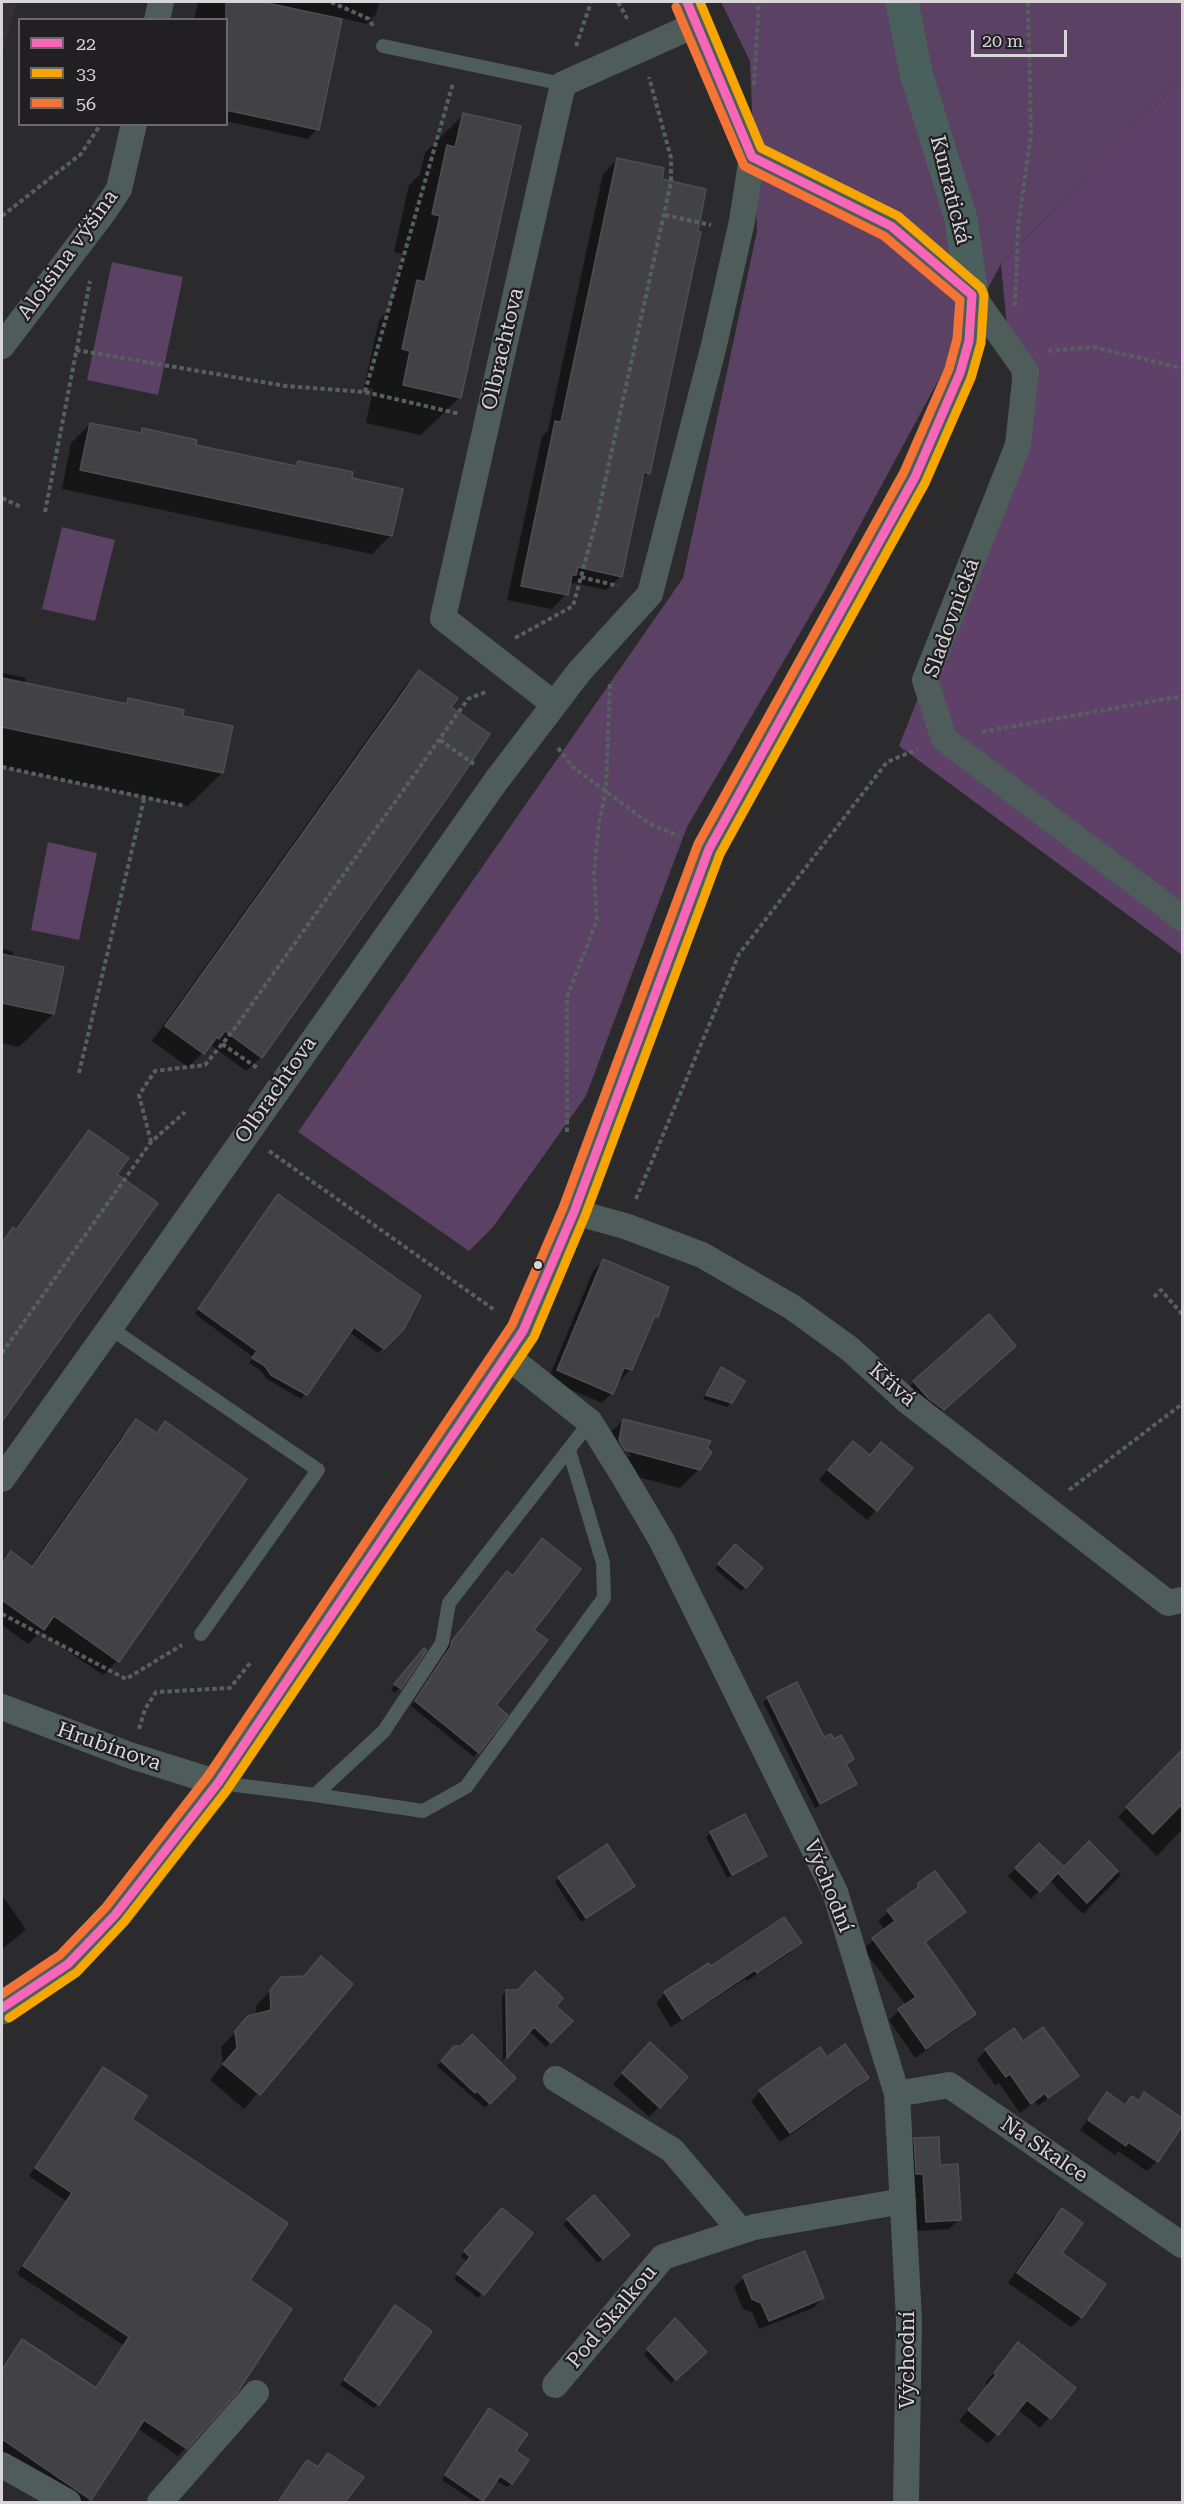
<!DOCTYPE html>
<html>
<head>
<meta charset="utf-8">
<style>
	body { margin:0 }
	#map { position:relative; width:1184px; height:2504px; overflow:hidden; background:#2b2a2c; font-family:"Roboto Serif",serif }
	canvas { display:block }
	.frame { position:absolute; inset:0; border:3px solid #d9d6d9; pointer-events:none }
	.legend { position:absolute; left:18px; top:18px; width:210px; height:108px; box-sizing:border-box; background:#221f23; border:2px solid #6b686c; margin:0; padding:8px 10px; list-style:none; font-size:18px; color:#d9d6d9 }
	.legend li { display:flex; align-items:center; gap:12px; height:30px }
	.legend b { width:30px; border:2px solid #6b686c }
	.scale { position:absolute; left:971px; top:30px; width:96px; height:27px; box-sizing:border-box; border:3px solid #d9d6d9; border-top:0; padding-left:8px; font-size:18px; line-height:21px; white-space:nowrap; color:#d9d6d9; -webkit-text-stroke:4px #221f23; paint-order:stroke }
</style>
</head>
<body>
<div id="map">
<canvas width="1184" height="2504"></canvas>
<div class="frame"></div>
<ul class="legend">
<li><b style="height:8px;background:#fa66b7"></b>22</li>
<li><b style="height:8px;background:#f7a600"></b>33</li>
<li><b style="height:8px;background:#f57335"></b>56</li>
</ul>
<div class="scale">20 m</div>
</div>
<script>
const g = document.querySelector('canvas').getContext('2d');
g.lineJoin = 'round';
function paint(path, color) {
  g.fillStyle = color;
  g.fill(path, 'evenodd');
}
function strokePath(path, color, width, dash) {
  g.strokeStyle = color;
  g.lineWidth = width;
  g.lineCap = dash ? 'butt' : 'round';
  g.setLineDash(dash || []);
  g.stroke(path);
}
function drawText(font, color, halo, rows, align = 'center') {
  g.font = font + ' "Roboto Serif",serif';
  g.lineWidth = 4.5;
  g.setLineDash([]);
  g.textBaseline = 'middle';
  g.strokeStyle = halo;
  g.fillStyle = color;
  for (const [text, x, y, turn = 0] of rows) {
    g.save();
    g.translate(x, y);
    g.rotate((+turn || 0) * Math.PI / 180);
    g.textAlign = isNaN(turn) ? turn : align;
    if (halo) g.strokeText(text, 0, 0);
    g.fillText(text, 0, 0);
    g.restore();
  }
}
const built = new Path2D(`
	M2,2H17L2,56Z`);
const green = new Path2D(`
	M721,2H1182V78L1001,264L824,592L687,827L586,1096L493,1227L469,1251L298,1132L683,578L757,231L750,61Z
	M112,262L183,277L158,395L87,380Z
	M62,527L115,540L95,621L42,609Z
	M48,842L97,853L79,940L31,930Z`);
const forest = new Path2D(`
	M1182,78V955L899,746L1018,445L1001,264Z`);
const shadow = new Path2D(`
	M198,2H379L376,14L367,24L341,18L317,129L308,139L226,121V20H194Z
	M463,115L460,397L421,435L366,423L373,389L364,387L379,320L390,309L402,254L394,252L409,185L420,174L425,153Z
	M617,160L648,473L640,481L621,576L606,590L569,582L566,594L552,609L507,600L542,437L548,430L603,174Z
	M90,424L137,434L142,429L194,446L294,467L298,462L350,479L391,535L372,554L62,489L71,443Z
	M419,672L449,708L261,1057L246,1071L211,1045L188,1067L152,1041L405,686Z
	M2,673L26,678L24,684L124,705L129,700L181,717L222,773L188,806L2,767Z
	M2,949L13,952L12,958L53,1014L19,1047L2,1043Z
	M90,1132L115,1174L156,1203L2,1417V1247L79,1143Z
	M274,1200L403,1328L378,1353L349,1332L301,1399L267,1379L261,1371L249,1363L253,1357L195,1314Z
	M603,1261L657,1316L651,1322L631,1369L621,1379L618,1378L612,1393L602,1403L548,1380L593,1271Z
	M1010,1350L938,1414L910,1386L914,1382Z
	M722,1369L731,1402L727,1407L703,1399Z
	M623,1420L699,1469L680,1488L606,1469L604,1439ZM618,1442H622L631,1456L628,1457Z
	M137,1421L155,1434L165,1423L117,1661L103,1675L40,1632L28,1644L2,1625V1562L11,1553L30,1567L122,1436Z
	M843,1452L869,1456L876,1510L867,1520L819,1480Z
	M730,1550L745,1587L741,1591L715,1569Z
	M503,1577L532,1630L494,1706L478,1752L474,1757L411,1706L446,1654L447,1647Z
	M425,1650L399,1689L395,1693L391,1690Z
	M768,1698L852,1759L845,1765L856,1783L851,1788L815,1808L763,1702Z
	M1177,1757L1182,1762V1829L1157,1856L1118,1817Z
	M711,1833L765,1855L727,1878L706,1837Z
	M1089,1843L1121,1875L1083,1914L1049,1880L1031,1899L1008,1876L1039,1845L1064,1869Z
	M559,1878L633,1886L581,1922L555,1882Z
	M919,1884L964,1912L924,1943L974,2014L964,2024L915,2058L889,2020L906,2005L863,1949L885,1930L878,1921Z
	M2,1895L26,1930L2,1949Z
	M800,1943L790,1953L747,1981L745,1979L671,2027L656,2003L665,1993L710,1968Z
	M321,1958L351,1984L244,2109L210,2080L223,2064L221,2047L249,2018L256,2015V2006L282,1979L303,1977Z
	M506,1991L554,2006L571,2021L546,2047L529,2031L503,2060L502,1996Z
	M472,2036L514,2078L485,2108L437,2066L454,2048H461Z
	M1023,2043L1077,2076L1038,2106L1035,2102L1020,2113L999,2083L995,2085L977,2060L986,2050Z
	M640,2054L659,2107L649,2117L613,2084Z
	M826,2059L867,2078L857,2088L780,2142L751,2101L760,2092Z
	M103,2069L130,2120L234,2393L178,2456L137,2428L90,2499L86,2502H77L2,2451V2368L22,2341L95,2389L123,2345L17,2274L66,2201L29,2176L96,2076Z
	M1107,2094L1124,2106L1132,2098L1137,2102L1145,2094L1182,2120V2124L1157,2161L1147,2171L1118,2151L1115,2155L1080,2130Z
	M915,2139L939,2167L959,2219L949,2229L917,2231L905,2149Z
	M594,2197L628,2235L598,2263L563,2224Z
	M1062,2210L1060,2253L1104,2284L1081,2318L1071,2327L1008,2283L1052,2219Z
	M497,2215L531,2234L478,2298L454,2279L467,2262L461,2256Z
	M744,2278L823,2298L813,2308L759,2329L752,2312L743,2309L734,2287Z
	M395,2307L378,2404L374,2408L340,2385Z
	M671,2324L705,2352L671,2383L644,2355Z
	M1012,2352L1074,2388L1040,2428L1017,2409L988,2444L959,2421L988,2385L985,2383Z
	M489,2410L514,2452L511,2483L507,2487L495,2480L482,2500L475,2502L442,2480Z
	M328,2455L362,2477L344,2502H276L308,2462L316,2468Z`);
const building = new Path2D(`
	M226,2H262L342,19L319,130L226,110Z
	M463,113L521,126L461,398L403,385L410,351L402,349L417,280L425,282L440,216L432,214L447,145L455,147Z
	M617,158L664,168L662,179L706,189L698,231L701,232L650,474L644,472L622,577L578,567L576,575H572L568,595L521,586L555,421L561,422Z
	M90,423L141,433L142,428L197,440L196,445L296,466L298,461L353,472L352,478L403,489L392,536L80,470Z
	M419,670L458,698L451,707L490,734L451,792L262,1058L225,1031L219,1039L217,1037L204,1054L165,1026Z
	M2,678L127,704L128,698L184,710L183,716L233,726L223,773L2,727Z
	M2,954L64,967L54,1014L2,1003Z
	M89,1130L129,1158L117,1174L158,1203L2,1421V1243L13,1227L16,1230Z
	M278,1194L421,1296L404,1329L384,1349L354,1327L307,1395L271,1375L265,1366L252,1358L257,1351L198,1309Z
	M603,1259L669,1287L658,1317L655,1316L632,1370L624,1368L613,1394L557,1370Z
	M989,1314L1016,1346L944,1410L929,1399L913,1381Z
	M721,1367L745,1381L732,1403L706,1395Z
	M136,1419L157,1433L165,1421L247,1479L119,1662L54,1616L44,1630L2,1600V1564L11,1551L32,1567Z
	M623,1419L711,1441L707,1448L712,1452L700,1470L625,1450L619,1440Z
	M853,1441L870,1455L881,1442L913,1468L877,1511L828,1470Z
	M542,1538L581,1569L534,1630L548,1640L496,1705L508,1715L479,1753L415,1701L450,1648L452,1641L507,1571L513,1576Z
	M735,1544L763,1568L746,1588L718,1564Z
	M424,1648L427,1650L401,1689L394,1684Z
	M797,1682L824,1737L831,1734L834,1739L841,1735L854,1759L846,1764L857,1784L820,1804L767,1697Z
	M1182,1750V1804L1153,1834L1126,1807Z
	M745,1814L767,1856L732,1875L710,1832Z
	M1089,1841L1118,1871L1087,1903L1058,1873L1040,1892L1015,1868L1039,1843L1064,1867Z
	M607,1844L635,1886L586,1918L558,1877Z
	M935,1871L966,1912L925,1942L976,2014L926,2049L898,2009L916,1997L872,1938L895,1921L887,1910L918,1887V1883Z
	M784,1917L802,1943L757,1973L755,1970L682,2019L664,1992L709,1963L711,1966Z
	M321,1956L353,1984L260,2095L223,2064L237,2048L235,2031L248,2016L271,2010L270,1990L281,1977L304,1976Z
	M535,1971L563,1998L556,2006L573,2021L551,2043L534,2027L507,2058L506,1990H518Z
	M1043,2027L1079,2076L1048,2098L1045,2093L1031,2104L1010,2074L1006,2077L985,2049L1014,2028L1023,2041Z
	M472,2034L516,2078L490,2104L477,2091L475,2093L441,2061L454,2046H461Z
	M650,2042L688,2077L660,2108L622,2073Z
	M845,2044L869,2078L790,2133L759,2090L820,2047L827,2057Z
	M103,2067L147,2096L132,2119L288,2223L250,2280L292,2309L236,2394L187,2449L144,2420L91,2500L2,2439V2370L22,2339L96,2388L129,2337L23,2266L72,2193L35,2168Z
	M1107,2092L1125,2105L1132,2096L1139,2101L1144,2092L1182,2118V2126L1158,2162L1128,2142L1126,2146L1088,2120Z
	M939,2137L940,2165L958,2164L961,2220L926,2222L923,2174H916L914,2138Z
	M594,2195L630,2235L603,2259L567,2219Z
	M502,2208L533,2233L484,2295L457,2274L470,2257L464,2251Z
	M1062,2208L1083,2223L1062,2253L1106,2284L1082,2318L1017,2273Z
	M805,2251L824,2298L769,2321L761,2303L752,2299L743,2276Z
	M395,2305L432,2331L379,2405L344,2380Z
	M675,2318L707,2352L676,2380L647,2349Z
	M1018,2342L1076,2388L1051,2419L1027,2400L998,2435L968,2410L996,2375L994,2373Z
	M489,2408L528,2434L516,2451L529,2460L512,2484L500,2476L483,2501L445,2475Z
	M328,2453L364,2477L345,2502H278L307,2460L318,2467Z`);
const path = new Path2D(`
	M331,2L369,19L373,26
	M618,2L629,22
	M576,46L591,2
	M754,85L759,2
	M665,215L711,225
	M2,216L81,154L101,124
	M1015,306L1018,227L1031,135L1028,2
	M76,350L286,386L365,392L460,414
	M1048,351L1093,347L1182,368
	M365,392L453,83
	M2,498L21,507
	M45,512L90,281
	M581,577L618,586
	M515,638L573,606L597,518L671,182V158L649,77
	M982,732L1182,696
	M440,740L474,764
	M558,748L573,767L650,824L679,836
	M2,767L185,806
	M222,1044L259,1069
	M79,1073L144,799
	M567,1132V997L597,920L594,873L599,823L606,790L610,681
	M151,1142L139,1095L155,1071L205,1065L232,1032L468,699L488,691
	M269,1151L496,1311
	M636,1199L739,954L887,762L918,749
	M1154,1297L1161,1290L1182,1314
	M2,1353L151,1142L185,1112
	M1069,1490L1182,1404
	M2,1614L126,1679L182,1645
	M139,1729L145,1709L156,1692L230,1688L251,1662`);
const lane = new Path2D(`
	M383,46L563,84
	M110,1328L318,1470L201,1634
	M220,1783L315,1795L384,1731L442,1643L449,1603L590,1422
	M315,1795L423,1811L466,1787L604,1598L603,1563L569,1450`);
const street = new Path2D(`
	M157,20L161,2
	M752,157L891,226L972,295L1026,371L1018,445L925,680L944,739L1182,918
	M2,346L103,213L119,189L134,124
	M554,704L443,618L563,84L695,25
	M574,1212L625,1226L702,1255L792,1307L850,1349L906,1400L1168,1603L1182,1600
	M507,1356L590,1422L623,1475L662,1541L835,1892L897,2094L909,2320L906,2502
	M2,1479L110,1328L496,781L579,672L650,594L714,345L742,221L752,157L687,2
	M2,1707L129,1755L218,1783
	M556,2079L672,2150L741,2231
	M897,2094L949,2085L1182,2245
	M555,2385L663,2257L754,2227L903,2201
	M2,2465L68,2502
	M160,2502L256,2393`);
const secondary = new Path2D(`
	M2,2008L68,1964L115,1915L218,1783L523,1331L574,1212L709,849L915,477L960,373L969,341L972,295L961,219L916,73L902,2`);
const bus1 = new Path2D(`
	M2,2008L68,1964L115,1915L218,1783L523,1331L574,1212L709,849L915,477L960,373L969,341L972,295L891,226L752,157L687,2`);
const bus2 = new Path2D(`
	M9,2018L77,1972L124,1922L227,1790L534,1337L585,1216L720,854L925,483L971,378L981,343L984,295L981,288L898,216L761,148L700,2`);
const bus3 = new Path2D(`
	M2,1994L60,1955L106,1907L208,1776L512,1325L563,1208L698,844L904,472L949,369L957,339L960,300L884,236L744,166L676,7`);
const markers = [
	[538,1265,5,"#d9d6d9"]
];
const streetNames = [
	["Kunratická",950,190,76],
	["Aloisina výšina",68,255,-54],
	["Olbrachtova",503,349,-77],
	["Sladovnická",952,618,-70],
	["Olbrachtova",276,1090,-55],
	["Křivá",892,1385,41],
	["Hrubínova",109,1747,19],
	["Východní",828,1886,68],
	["Na Skalce",1044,2150,34],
	["Pod Skalkou",612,2317,-50],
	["Východní",908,2360,-90]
];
paint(built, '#352f37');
paint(green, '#5b4164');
paint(forest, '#5e4068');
paint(shadow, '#0007');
paint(building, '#424143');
strokePath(building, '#4f4e4f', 1.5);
strokePath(path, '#56605e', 4, [4.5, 3]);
strokePath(lane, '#4e5d5a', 14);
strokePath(street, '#4e5d5a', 26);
strokePath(secondary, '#4a605c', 33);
strokePath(bus1, '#fa66b7', 9);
strokePath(bus2, '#f7a600', 9);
strokePath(bus3, '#f57335', 9);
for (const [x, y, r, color] of markers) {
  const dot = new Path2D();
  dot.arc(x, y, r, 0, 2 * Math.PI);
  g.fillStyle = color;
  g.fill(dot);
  strokePath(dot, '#221f23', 2);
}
drawText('21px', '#d9d6d9', '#221f23', streetNames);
</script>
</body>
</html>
